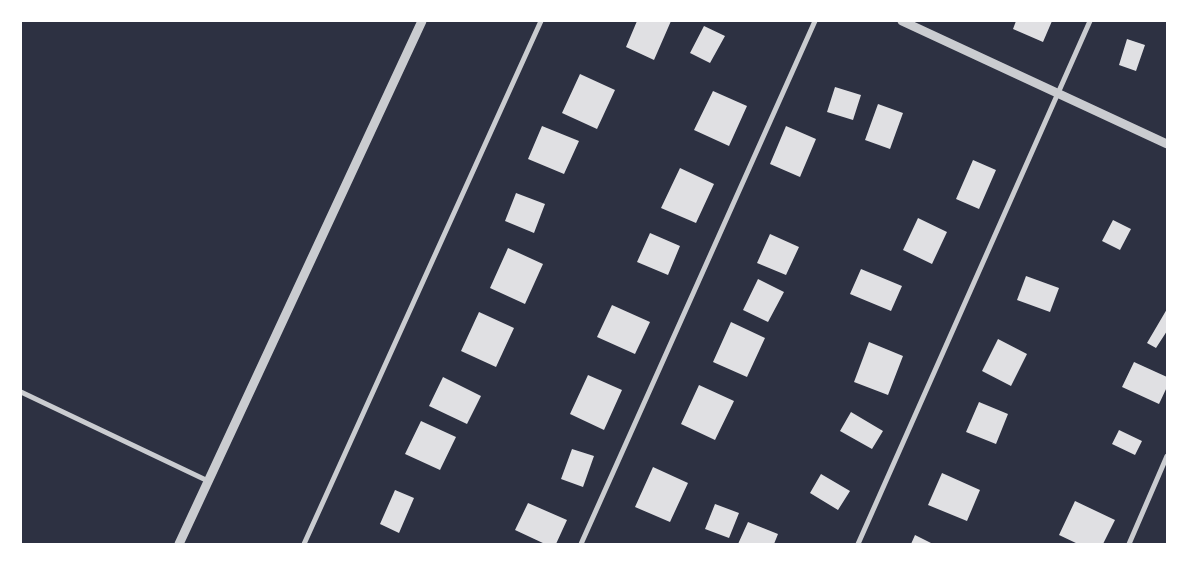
<!DOCTYPE html>
<html>
<head>
<meta charset="utf-8">
<style>
	body { margin:0 }
	#map { position:relative; width:1188px; height:565px; overflow:hidden; background:#2d3142; font-family:"IBM Plex Serif",serif }
	canvas { display:block }
	.frame { position:absolute; inset:0; border:22px solid #fff; pointer-events:none }
</style>
</head>
<body>
<div id="map">
<canvas width="1188" height="565"></canvas>
<div class="frame"></div>
</div>
<script>
const g = document.querySelector('canvas').getContext('2d');
g.lineJoin = 'round';
function paint(path, color) {
  g.fillStyle = color;
  g.fill(path, 'evenodd');
}
function strokePath(path, color, width, dash) {
  g.strokeStyle = color;
  g.lineWidth = width;
  g.lineCap = dash ? 'butt' : 'round';
  g.setLineDash(dash || []);
  g.stroke(path);
}
const building = new Path2D(`
	M637,21H671L654,60L626,47Z
	M1016,21H1052L1043,42L1013,29Z
	M704,26L725,36L710,63L690,53Z
	M1127,39L1145,45L1136,71L1119,65Z
	M580,74L615,90L597,129L562,113Z
	M835,87L861,95L853,120L827,112Z
	M713,91L747,106L729,146L694,130Z
	M878,104L903,113L890,149L865,140Z
	M542,126L579,141L564,174L528,159Z
	M786,126L816,139L800,177L770,164Z
	M973,160L996,170L979,209L956,199Z
	M680,168L714,184L696,223L661,208Z
	M516,193L545,204L534,233L505,221Z
	M918,218L947,232L932,264L903,250Z
	M1113,220L1131,229L1120,250L1102,241Z
	M650,233L680,246L668,275L637,262Z
	M770,234L799,247L786,275L757,263Z
	M508,248L543,264L525,304L490,288Z
	M861,269L902,286L891,311L850,294Z
	M1026,276L1059,288L1050,312L1017,300Z
	M758,279L784,292L768,322L743,310Z
	M612,305L650,322L635,354L597,337Z
	M1167,309V331L1156,348L1147,343Z
	M479,312L514,328L496,367L461,351Z
	M731,322L765,338L747,377L713,362Z
	M998,339L1027,354L1011,386L982,371Z
	M869,342L903,356L888,395L854,382Z
	M1134,362L1167,377V387L1159,404L1122,387Z
	M588,375L622,390L604,430L570,414Z
	M443,377L481,396L467,424L429,406Z
	M699,385L734,401L715,440L681,424Z
	M979,402L1008,414L996,444L966,432Z
	M851,412L883,431L872,449L840,431Z
	M421,421L456,437L440,470L405,454Z
	M1119,430L1142,441L1135,455L1112,444Z
	M572,449L594,456L583,487L561,479Z
	M653,467L688,483L670,522L635,507Z
	M942,473L980,490L967,521L928,505Z
	M821,474L850,491L838,510L810,493Z
	M395,490L414,498L399,533L380,524Z
	M1075,501L1115,520L1103,544H1078L1059,535Z
	M528,503L567,520L556,544H545L515,530Z
	M715,504L739,513L729,538L705,529Z
	M748,522L778,534L774,544H738Z
	M915,535L933,544H911Z`);
const minor = new Path2D(`
	M21,392L208,481
	M304,544L541,21
	M581,544L815,21
	M858,544L1090,21
	M1129,544L1167,456`);
const tertiary = new Path2D(`
	M902,21L1167,144
	M179,544L422,21`);
paint(building, '#e0e0e3');
strokePath(minor, '#caccd0', 5);
strokePath(tertiary, '#caccd0', 9);
</script>
</body>
</html>
